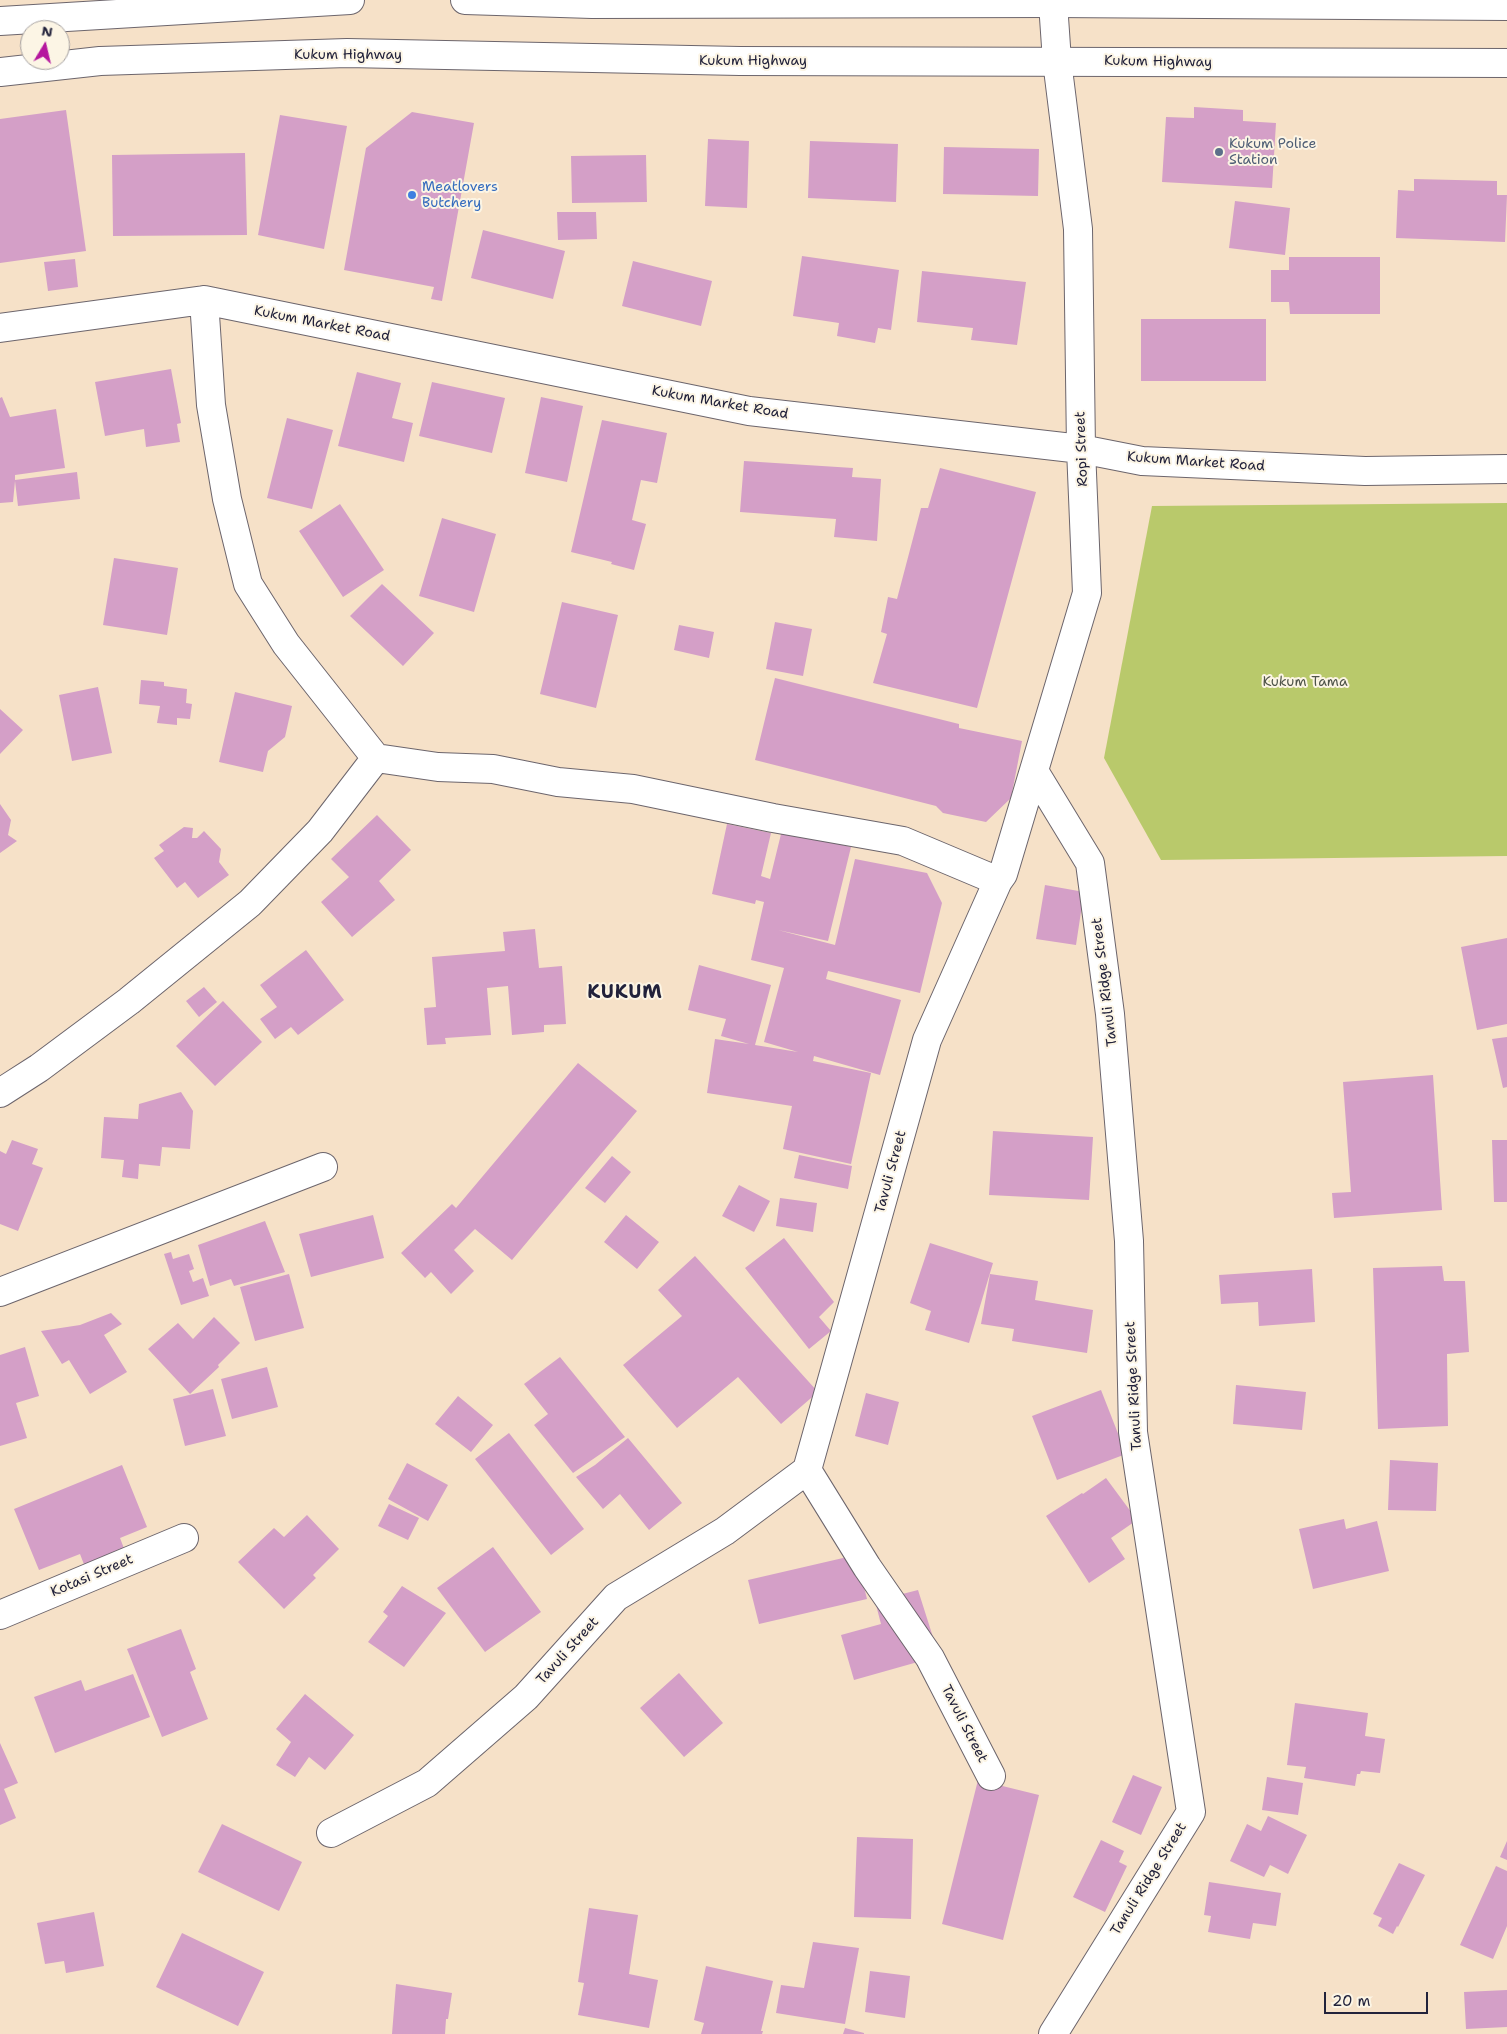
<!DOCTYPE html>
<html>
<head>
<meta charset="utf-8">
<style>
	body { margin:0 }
	#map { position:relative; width:1507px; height:2034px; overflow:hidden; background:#f6e1c8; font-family:"Shantell Sans",sans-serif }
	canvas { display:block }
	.north { position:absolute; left:20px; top:20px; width:50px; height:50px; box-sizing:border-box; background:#fcf5e5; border:1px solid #a5a1a1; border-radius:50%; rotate:9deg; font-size:14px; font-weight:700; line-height:20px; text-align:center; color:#22223b }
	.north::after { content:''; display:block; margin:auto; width:18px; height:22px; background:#b5179e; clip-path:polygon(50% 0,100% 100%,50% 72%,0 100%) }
	.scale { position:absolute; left:1324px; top:1992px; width:104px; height:22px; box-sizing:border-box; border:2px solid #22223b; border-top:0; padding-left:6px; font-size:15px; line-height:18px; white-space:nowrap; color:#22223b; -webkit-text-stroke:4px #fcf5e5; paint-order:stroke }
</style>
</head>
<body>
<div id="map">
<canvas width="1507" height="2034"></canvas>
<div class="north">N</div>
<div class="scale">20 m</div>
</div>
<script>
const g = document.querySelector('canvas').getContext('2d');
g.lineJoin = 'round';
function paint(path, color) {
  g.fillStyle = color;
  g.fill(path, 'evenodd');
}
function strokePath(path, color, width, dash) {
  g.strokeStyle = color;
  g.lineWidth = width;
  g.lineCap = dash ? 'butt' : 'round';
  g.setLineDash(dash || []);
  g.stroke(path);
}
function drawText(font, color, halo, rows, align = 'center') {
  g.font = font + ' "Shantell Sans",sans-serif';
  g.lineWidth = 4;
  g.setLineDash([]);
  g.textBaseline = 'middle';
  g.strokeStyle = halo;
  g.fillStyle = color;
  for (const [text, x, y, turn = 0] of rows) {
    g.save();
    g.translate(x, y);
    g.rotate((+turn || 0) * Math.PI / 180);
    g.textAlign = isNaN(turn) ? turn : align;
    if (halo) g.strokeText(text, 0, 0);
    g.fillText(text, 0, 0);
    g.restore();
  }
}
const green = new Path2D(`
	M1507,503V856L1161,860L1104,758L1152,506Z`);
const building = new Path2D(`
	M1194,107L1243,110V121L1276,123L1272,188L1162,182L1166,117L1194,118Z
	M66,110L86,251L0,263V119Z
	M412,112L474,123L442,301L431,299L434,287L344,270L366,148Z
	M280,115L347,126L324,249L258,235Z
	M708,139L749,141L747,208L705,206Z
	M810,141L898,144L896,202L808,198Z
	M944,147L1039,149L1038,196L943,194Z
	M245,153L247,235L113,236L112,155Z
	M646,155L647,202L572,203L571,156Z
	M1414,179L1497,181V195H1507L1505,242L1396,238L1398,190L1414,191Z
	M1235,201L1290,208L1285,255L1229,248Z
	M557,212H596L597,239L558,240Z
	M483,230L565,251L553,299L471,278Z
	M802,256L899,270L891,330L878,328L875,343L837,336L839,323L793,316Z
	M1289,257H1380V314H1290L1289,302H1271V270H1289Z
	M75,259L78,287L48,291L44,262Z
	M633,261L712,281L701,326L622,306Z
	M922,271L1026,282L1017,345L971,340L973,328L917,322Z
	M1141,319H1266V381H1141Z
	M171,369L181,423L177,424L180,442L146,447L144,429L105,436L95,382Z
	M357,372L401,383L392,418L413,423L404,462L338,446Z
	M432,382L505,398L492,453L419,436Z
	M2,397L10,417L56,409L65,468L15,475V480L77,472L80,499L18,506L15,481L13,502L0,503V398Z
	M541,397L583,406L567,482L525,473Z
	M287,418L333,430L312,509L267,498Z
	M602,420L667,433L657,483L641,480L632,520L646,524L634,570L611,564L612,562L571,552Z
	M744,461L853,468L852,477L881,479L877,541L834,537L836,519L740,512Z
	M940,468L1036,492L977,708L873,683L887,634L881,632L888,597L897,599L921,508H928Z
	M340,504L384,570L343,597L299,531Z
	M442,518L496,534L474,612L419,596Z
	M114,558L178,568L167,635L103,625Z
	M382,584L434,633L403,666L350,616Z
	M562,602L618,615L596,708L540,694Z
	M775,622L812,629L803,676L766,669Z
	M679,625L714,632L709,658L674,650Z
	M775,678L959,724V728L1022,741L1011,798L986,822L943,813L936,806L755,760Z
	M141,680L164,682V686L187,689L186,703L192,704L190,719L177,718V725L157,723L160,706L139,704Z
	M98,687L112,753L72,761L59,695Z
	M235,692L292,706L285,737L268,751L263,772L219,762Z
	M0,709L23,730L0,754Z
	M0,804L11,820L8,835L17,841L0,853Z
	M377,815L411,850L379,881L395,900L352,937L321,902L349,877L331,859Z
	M727,824L771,833L761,876L770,879L782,830L851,847L828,941L778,930L835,945L855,859L927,873L942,903L920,993L828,971L826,979L901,1000L880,1075L814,1056L813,1061L871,1073L851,1164L783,1149L792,1106L707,1093L715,1039L749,1044L721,1036L726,1019L688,1010L699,965L771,985L755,1045L798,1052L764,1042L784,968L751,960L764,902L756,900L755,904L712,894Z
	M184,827L193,828L192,838H197L204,831L221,849L219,862L229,875L198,898L185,882L177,888L154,858L164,851L159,845Z
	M1045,885L1084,892L1076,945L1036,939Z
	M535,929L539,968L562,966L566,1024L544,1025V1032L512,1035L508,986L487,988L491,1035L445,1038L446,1044L427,1045L424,1008L436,1007L432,957L505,951L503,932Z
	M1507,938V1024L1477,1030L1461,947Z
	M306,950L344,1000L298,1035L291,1027L275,1039L260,1019L277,1007L260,985Z
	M204,987L217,1002L199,1017L186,1001Z
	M223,1001L262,1042L215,1086L176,1046Z
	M1507,1037V1087L1503,1088L1492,1039Z
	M578,1063L637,1111L512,1260L475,1229L454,1250L474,1271L451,1294L431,1272L425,1278L401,1253L452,1204L456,1208Z
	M1433,1075L1442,1210L1334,1218L1332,1193L1351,1192L1343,1082Z
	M181,1092L193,1111L190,1149L162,1147L160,1166L139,1164L138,1179L122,1177L124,1160L101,1158L104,1117L138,1119L139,1104Z
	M993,1131L1093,1137L1089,1200L989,1195Z
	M12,1140L38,1149L32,1164L43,1168L18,1231L0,1224V1151L6,1154Z
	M1492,1140H1507V1202H1494Z
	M799,1155L852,1166L848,1189L794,1178Z
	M612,1156L631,1172L605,1203L585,1188Z
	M739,1185L770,1201L754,1232L722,1216Z
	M780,1198L817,1203L813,1232L776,1226Z
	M373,1215L384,1258L311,1277L299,1234Z
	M626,1215L659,1242L637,1269L604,1242Z
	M265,1221L285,1272L234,1286L231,1279L210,1286L198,1245Z
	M784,1238L834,1302L819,1317L831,1331L809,1349L745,1268Z
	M930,1243L993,1263L969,1343L925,1330L931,1311L910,1303Z
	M171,1252L173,1259L189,1254L194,1269L189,1271L193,1282L203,1278L209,1296L181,1305L164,1254Z
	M695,1256L818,1392L781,1424L738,1377L677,1428L623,1365L682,1316L658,1290Z
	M1442,1266L1444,1281H1465L1469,1352L1447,1354L1448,1426L1378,1429L1373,1268Z
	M1312,1269L1315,1322L1259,1326L1258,1302L1221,1304L1219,1275Z
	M289,1274L304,1328L255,1341L240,1287Z
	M990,1274L1038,1281L1035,1300L1093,1310L1087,1353L1012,1341L1014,1329L981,1324Z
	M111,1313L122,1324L104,1335L127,1372L90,1394L69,1360L62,1364L41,1331L80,1325Z
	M214,1317L240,1343L218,1365L219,1367L190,1394L148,1349L178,1323L193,1339Z
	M25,1347L39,1396L16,1403L27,1438L0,1446V1355Z
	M560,1357L625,1437L573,1473L534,1425L548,1414L524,1384Z
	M267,1367L278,1407L232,1419L221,1379Z
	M1236,1385L1306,1392L1302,1430L1233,1424Z
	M213,1389L226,1436L185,1446L173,1399Z
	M1101,1390L1126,1454L1057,1480L1032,1416Z
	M866,1393L899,1402L888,1445L855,1436Z
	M458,1396L493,1425L471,1452L435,1424Z
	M509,1433L584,1529L551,1555L475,1459Z
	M628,1438L682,1503L649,1530L620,1494L603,1509L576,1477L595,1465Z
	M1390,1460L1438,1463L1436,1511L1388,1510Z
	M407,1463L448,1485L428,1521L388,1499Z
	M122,1465L147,1527L120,1538L125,1551L85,1567L80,1554L39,1570L14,1509Z
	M1106,1478L1137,1520L1111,1538L1125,1559L1089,1583L1046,1516L1082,1493L1083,1494Z
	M389,1504L419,1518L408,1540L378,1526Z
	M307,1515L339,1549L313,1575L316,1578L284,1609L238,1562L274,1528L284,1537Z
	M1344,1519L1346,1529L1377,1521L1389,1571L1313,1589L1299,1529Z
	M493,1547L541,1612L485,1652L437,1588Z
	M856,1555L867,1599L759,1624L748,1580Z
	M402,1586L446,1613L404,1667L368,1642L388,1616L383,1612Z
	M918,1590L939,1656L854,1680L841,1635L881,1624L875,1601Z
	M181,1629L196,1669L190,1672L208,1719L162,1737L127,1649Z
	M679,1673L723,1723L684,1757L640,1708Z
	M133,1674L150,1717L55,1753L34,1697L81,1680L85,1691Z
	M305,1694L354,1735L325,1770L309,1757L295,1777L276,1765L291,1742L276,1729Z
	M1295,1703L1368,1713L1365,1736L1385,1739L1380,1773L1361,1771L1360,1774H1357L1355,1786L1304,1778L1306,1767L1287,1765Z
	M0,1743L18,1783L4,1789L16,1818L0,1825Z
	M1133,1775L1162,1787L1141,1835L1112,1822Z
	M1267,1777L1303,1783L1298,1815L1262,1810Z
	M978,1780L1039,1795L1003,1940L942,1924Z
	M1268,1816L1307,1835L1288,1874L1270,1865L1264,1877L1230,1861L1247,1824L1261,1831Z
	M222,1824L302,1862L279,1911L198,1872Z
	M857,1837L913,1839L911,1919L854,1917Z
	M1101,1840L1124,1851L1119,1862L1127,1866L1105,1912L1073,1897Z
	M1507,1841V1860L1500,1857Z
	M1399,1863L1425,1875L1398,1927L1397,1926L1393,1934L1378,1926L1382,1918L1373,1914Z
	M1496,1866L1507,1871V1926L1493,1959L1460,1945Z
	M1209,1882L1281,1893L1276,1926L1253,1923L1250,1939L1208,1932L1211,1916L1204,1915Z
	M589,1908L638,1915L629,1974L658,1980L649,2028L578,2015L584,1983L578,1982Z
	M94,1912L104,1966L66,1973L64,1961L45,1964L37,1923Z
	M182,1933L264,1972L238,2026L156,1987Z
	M813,1942L859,1948L845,2024L776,2013L781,1985L804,1988Z
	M706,1966L773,1981L761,2031H763L762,2034H701L704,2023L694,2020Z
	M870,1971L910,1976L905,2018L865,2012Z
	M396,1984L452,1993L448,2019H446L445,2034H392Z
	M1507,1990V2027L1466,2029L1464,1992Z
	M845,2028L864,2033V2034H843Z`);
const street = new Path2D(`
	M0,328L204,300L749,411L1081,449L1142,461L1365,471L1507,469
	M376,758L438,767L493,769L558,782L633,789L773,818L903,841L998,881
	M1034,771L1090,863L1110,1014L1129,1241L1133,1432L1191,1812L1053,2034
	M0,1093L39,1068L129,1001L250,903L320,831L376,758L286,644L248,584L227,499L211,405L204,300
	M0,1292L323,1167
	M807,1470L867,1567L930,1658L991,1776
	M0,1615L184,1538
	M331,1833L427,1783L526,1697L616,1597L725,1531L807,1470L927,1040L998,881L1003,874L1087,593L1081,449L1078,229L1057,61L1053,3`);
const secondary = new Path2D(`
	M465,0L592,4L1053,3L1507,6
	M0,21L350,0
	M0,72L100,61L347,53L740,61L1507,63`);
const markers = [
	[1219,152,5,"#5c6f8a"],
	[412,195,5,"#3f7fe0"]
];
const streetNames = [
	["Kukum Highway",348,55],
	["Kukum Highway",753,61],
	["Kukum Highway",1158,62,1],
	["Kukum Market Road",322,324,11],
	["Kukum Market Road",720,403,10],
	["Ropi Street",1082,449,-92],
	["Kukum Market Road",1196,462,4],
	["Tanuli Ridge Street",1105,982,-97],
	["Tavuli Street",891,1172,-75],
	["Tanuli Ridge Street",1134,1386,-93],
	["Kotasi Street",92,1576,-23],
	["Tavuli Street",568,1651,-48],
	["Tavuli Street",964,1724,63],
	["Tanuli Ridge Street",1149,1879,-58]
];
const serviceNames = [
	["Kukum Police",1229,144],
	["Station",1229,160]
];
const shopNames = [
	["Meatlovers",422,187],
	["Butchery",422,203]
];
const parkNames = [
	["Kukum Tama",1305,682]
];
const districtNames = [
	["KUKUM",625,993]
];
paint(green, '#b9c96b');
paint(building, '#d49fc7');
strokePath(street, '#6c656c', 30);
strokePath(secondary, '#6c656c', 30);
strokePath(street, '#fff', 28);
strokePath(secondary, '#fff', 28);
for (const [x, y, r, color] of markers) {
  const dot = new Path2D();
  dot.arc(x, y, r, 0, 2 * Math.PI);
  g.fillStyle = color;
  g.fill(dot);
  strokePath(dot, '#fcf5e5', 2);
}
drawText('14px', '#22223b', '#fcf5e5', streetNames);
drawText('14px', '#4e5e75', '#fcf5e5', serviceNames, 'left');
drawText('14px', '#366cbe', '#fcf5e5', shopNames, 'left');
drawText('14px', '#4f5449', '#fcf5e5', parkNames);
g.letterSpacing = '1px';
drawText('bold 19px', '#22223b', '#fcf5e5', districtNames);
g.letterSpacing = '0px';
</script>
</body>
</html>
